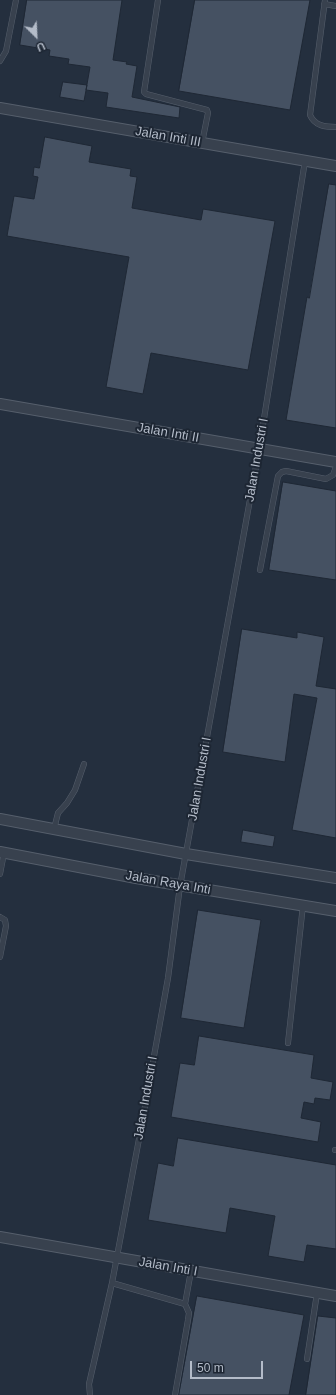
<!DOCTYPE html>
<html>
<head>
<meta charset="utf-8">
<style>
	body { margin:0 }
	#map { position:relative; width:336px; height:1395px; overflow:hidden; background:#242f3e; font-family:Arial,sans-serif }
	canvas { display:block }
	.north { position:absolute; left:16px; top:16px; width:40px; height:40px; -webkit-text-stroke:3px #1d2633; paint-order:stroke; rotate:156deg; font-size:11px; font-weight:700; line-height:16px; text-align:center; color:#b4bcc9 }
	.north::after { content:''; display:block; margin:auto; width:14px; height:18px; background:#b4bcc9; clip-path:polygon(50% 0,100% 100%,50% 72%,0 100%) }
	.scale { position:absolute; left:190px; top:1361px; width:73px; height:18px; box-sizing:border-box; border:2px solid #b4bcc9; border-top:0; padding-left:5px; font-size:12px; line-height:14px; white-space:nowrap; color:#b4bcc9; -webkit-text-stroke:3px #1d2633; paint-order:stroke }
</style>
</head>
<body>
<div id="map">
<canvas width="336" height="1395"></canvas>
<div class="north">U</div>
<div class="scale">50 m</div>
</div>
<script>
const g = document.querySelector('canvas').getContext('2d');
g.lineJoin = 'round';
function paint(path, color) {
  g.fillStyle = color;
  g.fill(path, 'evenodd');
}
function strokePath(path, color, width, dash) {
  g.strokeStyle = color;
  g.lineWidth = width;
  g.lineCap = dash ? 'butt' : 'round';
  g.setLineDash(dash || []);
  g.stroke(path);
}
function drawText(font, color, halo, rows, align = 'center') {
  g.font = font + ' Arial,sans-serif';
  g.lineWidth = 4;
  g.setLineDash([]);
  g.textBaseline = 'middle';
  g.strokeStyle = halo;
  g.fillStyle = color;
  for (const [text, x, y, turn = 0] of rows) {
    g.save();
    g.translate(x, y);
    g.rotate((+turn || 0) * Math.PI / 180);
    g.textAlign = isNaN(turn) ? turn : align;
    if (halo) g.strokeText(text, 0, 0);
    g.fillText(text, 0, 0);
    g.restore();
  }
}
const building = new Path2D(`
	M27,0H122L113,60L127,62L126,64L137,66L132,97L180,107L179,118L106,107L108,93L86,90L90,67L68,64L69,59L49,56L50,50L20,45Z
	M195,0H310L290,110L179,91Z
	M63,82L87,85L84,101L60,97Z
	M45,137L92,146L89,162L131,169L130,176L137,177L132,208L201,220L203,209L275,221L248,370L151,353L143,394L106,387L129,257L7,236L14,196L34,199L38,177L33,176L34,167L39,168Z
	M329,184L336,185V428L286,420L307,297L309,298Z
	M283,482L336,491V580L269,570Z
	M242,629L297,638V632L324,637L316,686L336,689V838L292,830L317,698L294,694L285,762L223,752Z
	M243,830L275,836L273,847L241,842Z
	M198,910L261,920L244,1028L181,1018Z
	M199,1036L314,1055L311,1078L333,1082L330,1100L315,1098L314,1104L304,1102L301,1118L321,1122L318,1142L171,1117L180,1063L194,1065Z
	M178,1138L336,1165V1249L307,1245L304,1262L268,1256L275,1216L230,1208L226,1233L148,1220L158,1163L173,1166Z
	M197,1296L304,1315L289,1395H179Z
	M318,1316L336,1318V1395H306Z`);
const lane = new Path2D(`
	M158,0L144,92L146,94L207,110L208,113L202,143
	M325,0L310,115C315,126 325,127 336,127
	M324,4L336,6
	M0,61L6,51L16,0
	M260,570L278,476L282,472L286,471L326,479L333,475L336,467
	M54,829L58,813L67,803L75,790L84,764
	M0,874L4,853
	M0,917L5,920L6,926L0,957
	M288,1043L303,905
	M335,1150H336
	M112,1283L185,1304L189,1313L188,1320L175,1395
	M185,1304L191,1271
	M307,1359L317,1293
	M90,1395L89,1384L112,1283L142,1123L168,978L180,886L259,450L305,161`);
const street = new Path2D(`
	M0,108L336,166
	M0,404L336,462
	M0,819L186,854L336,878
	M0,852L136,878L336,911
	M0,1237L336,1296`);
const streetNames = [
	["Jalan Inti III",168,137,10],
	["Jalan Inti II",168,433,10],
	["Jalan Industri I",257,460,-80],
	["Jalan Industri I",200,779,-80],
	["Jalan Raya Inti",168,883,10],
	["Jalan Industri I",146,1098,-80],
	["Jalan Inti I",168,1267,10]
];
paint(building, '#455162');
strokePath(building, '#1f2835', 1);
strokePath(lane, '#565f6c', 6);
strokePath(street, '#565f6c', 12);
strokePath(lane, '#38414e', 5);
strokePath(street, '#38414e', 10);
drawText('13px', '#b4bcc9', '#1d2633', streetNames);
</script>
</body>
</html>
